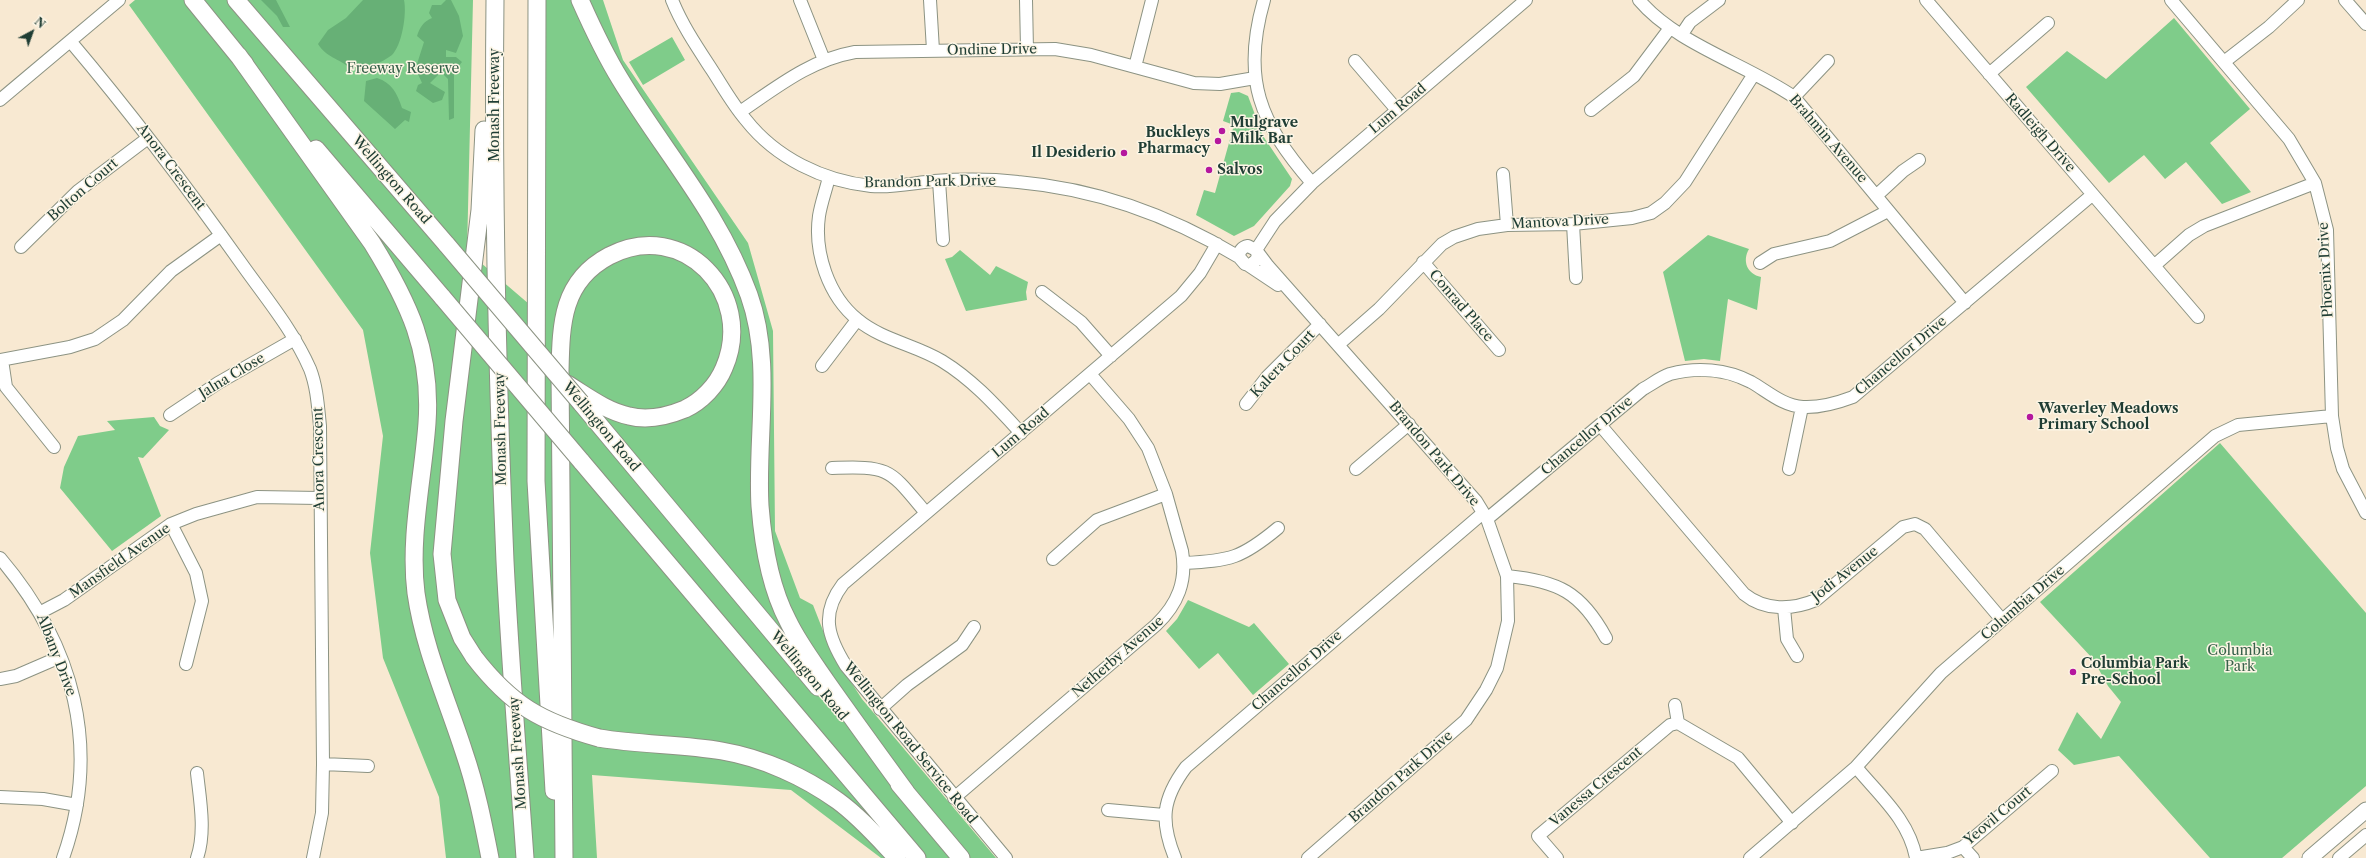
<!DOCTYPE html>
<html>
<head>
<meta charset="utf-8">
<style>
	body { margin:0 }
	#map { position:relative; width:2366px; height:858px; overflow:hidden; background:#f8e9d2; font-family:"Libre Caslon Text",serif }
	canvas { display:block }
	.north { position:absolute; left:12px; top:12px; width:40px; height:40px; -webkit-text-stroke:3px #fcf5e5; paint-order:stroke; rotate:41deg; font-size:11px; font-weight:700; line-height:16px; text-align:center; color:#1f3d34 }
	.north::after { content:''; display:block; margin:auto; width:14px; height:18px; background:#1f3d34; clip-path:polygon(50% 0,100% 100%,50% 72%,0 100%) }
</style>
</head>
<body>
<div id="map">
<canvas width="2366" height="858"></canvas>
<div class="north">N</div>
</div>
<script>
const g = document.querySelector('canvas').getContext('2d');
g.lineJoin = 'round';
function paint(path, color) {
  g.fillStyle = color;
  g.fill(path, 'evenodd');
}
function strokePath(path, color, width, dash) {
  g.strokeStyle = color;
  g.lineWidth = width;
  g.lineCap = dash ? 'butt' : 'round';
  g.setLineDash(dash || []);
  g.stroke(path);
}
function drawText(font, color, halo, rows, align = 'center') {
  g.font = font + ' "Libre Caslon Text",serif';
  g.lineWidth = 3;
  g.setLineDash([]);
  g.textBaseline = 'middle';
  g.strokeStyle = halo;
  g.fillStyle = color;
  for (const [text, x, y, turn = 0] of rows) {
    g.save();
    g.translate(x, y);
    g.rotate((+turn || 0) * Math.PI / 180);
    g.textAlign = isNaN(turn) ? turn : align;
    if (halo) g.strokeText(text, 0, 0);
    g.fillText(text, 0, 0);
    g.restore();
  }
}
const green = new Path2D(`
	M135,0H473L467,251L536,310L537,0H603L623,60L748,243L773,331L775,531L800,598L813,605L831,651L862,699L996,858H881L791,790L592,775L597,858H446L439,797L383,658L370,553L383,436L363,330L129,5Z
	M2174,18L2250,109L2210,143L2251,192L2222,204L2186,162L2165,179L2144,155L2109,183L2026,87L2067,51L2106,79Z
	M672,37L685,60L643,85L629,62Z
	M1239,92L1248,96L1263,136L1292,179L1290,186L1254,226L1234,236L1196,215L1204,190L1215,193L1234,125L1223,121L1231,93Z
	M1708,235L1749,249C1742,261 1747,274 1761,277L1757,310L1728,299L1720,361L1704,359L1685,361L1663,272Z
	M960,250L990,275L996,266L1028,282L1026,292L1027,300L966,311L945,259L952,257Z
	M154,417L160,426L169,430L143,458L138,457L161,516L112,551L60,488L64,467L78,436L115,430L107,421Z
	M2220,443L2366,613V786L2282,858H2210L2119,756L2074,765L2058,750L2077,712L2101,739L2121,702L2108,686L2093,659L2040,602Z
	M1188,600L1249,627L1254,623L1289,664L1253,695L1218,653L1199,669L1166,631L1177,619Z`);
const forest = new Path2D(`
	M261,0H276L290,27H283L277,16Z
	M363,0H404C407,14 402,45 392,55C387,59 380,62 375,65L367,64L350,68C338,58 327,58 318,44L328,30L346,18Z
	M446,0H451L459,16L463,36L456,53L446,50V57H456L462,62L454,72V118L449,120L448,79L441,72L430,83L445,92L442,100L433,103L416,91L418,85L422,83L417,72V64L424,42L417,36C420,27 423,22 432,18L429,13L432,5H441Z
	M377,78C392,83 397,93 402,108L411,112L409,122L405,120L395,129L364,101L366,81Z`);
const minor = new Path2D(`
	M672,0C682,25 697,47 712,70C723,87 733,105 746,120C776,158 823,181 871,186C892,188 913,183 934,181C962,179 991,179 1018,182C1098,189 1171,216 1239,257
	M800,0L824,60
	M930,0L933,50
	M1026,0L1027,49
	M1264,0C1241,79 1260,123 1312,183
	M1639,0C1676,44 1746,64 1794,97L1965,303
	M1926,0L2198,317
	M2171,0L2289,139L2315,183L2327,230L2332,416L2337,448L2343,469L2366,513
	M2345,0L2366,24
	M1682,34L1690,22L1719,0
	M71,42C131,113 187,187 241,263C265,297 293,330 310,369C317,387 318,407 320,426L323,764L322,813L313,858
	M1355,61L1397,110
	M2224,62L2269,27L2298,0
	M1135,67L1152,0
	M1989,74L2048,23
	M1794,97L1828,61
	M0,100L119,0
	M1591,110L1634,76L1670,28
	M740,112C777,87 810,60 855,52L1055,49L1091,55L1194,83L1220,84L1255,78
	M1503,174L1507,225
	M829,177C826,190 821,203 819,216C814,252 828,296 858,320C882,340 916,345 942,361C973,380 996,406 1021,433
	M939,181L943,240
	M1876,196L1903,171L1919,160
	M1573,224L1576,278
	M21,247L78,191L148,138
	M1256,250L1275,221L1312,183L1526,0
	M1257,252L1258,258L1251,265L1245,264L1239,257C1239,251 1242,247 1248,246L1256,250L1268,266L1476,501L1487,519L1507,576L1508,621L1497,668L1486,690L1466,720L1308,858
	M1423,262L1499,350
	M1760,263L1774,254L1830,241L1888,211
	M1248,265L1278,285
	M2155,265L2189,235L2204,226L2315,183
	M1042,292L1081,322L1111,356
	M1339,344L1379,309L1442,244L1454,237L1478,229L1507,225L1573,224L1632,218L1651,213L1665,203L1685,182L1754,74
	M0,360L70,347L95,339L123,320L171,271L221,235
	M2,360L6,387L54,447
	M822,366L857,320
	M1246,404L1267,377L1320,324
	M170,415L218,383L295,339
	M1601,426L1744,594C1765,611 1792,610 1816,600L1903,527L1915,524L1925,529L2002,620
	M832,468C891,466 889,469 926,513
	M1356,469L1409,424
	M1789,469L1802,407
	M1487,519L1643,389C1652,384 1661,377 1670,374C1697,367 1726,369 1751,382C1767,391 1783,406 1803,407C1821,408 1837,403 1853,397L2092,195
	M171,524L196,573L202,601L186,664
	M0,558C74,645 102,748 63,858
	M1053,559L1097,520L1166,494
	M1184,563C1230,561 1242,558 1278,528
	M1507,576C1558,581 1581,592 1606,638
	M1784,608L1787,639L1797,656
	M41,612L64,600L171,524L196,514L257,497L319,498
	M0,679L16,676L60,657
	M1675,705L1678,723
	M880,709L907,685L962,645L974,627
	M323,764L368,766
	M1856,767C1880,796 1909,820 1916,858
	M0,797L43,799L77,805
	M954,798L1156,625C1178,604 1187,581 1182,551L1166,494L1148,448L1129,419L1090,374
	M1108,810L1164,815
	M1963,847L1973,858
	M197,858C206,832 200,800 197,773
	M1006,858L846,666C828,637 820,614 843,584L1181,296L1200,273L1217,244
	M1175,858C1160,821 1162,799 1186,767L1483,513
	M1557,858L1538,836L1670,725L1678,723L1738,758L1792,823
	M1750,858L1856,767L1941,673L2215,436L2238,425L2332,416
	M1916,858L1947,853L1963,847L2052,771
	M2339,858L2366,835`);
const major = new Path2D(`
	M2310,858L2366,810`);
const highway = new Path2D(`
	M193,0L245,64
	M236,0L447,245
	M495,0C493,187 497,374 505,561C510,660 518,759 525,858
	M537,0L536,481L554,791
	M580,0C592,27 604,53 620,79C664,152 719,212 749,295C773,362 756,436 760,506C763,544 770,587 788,621C798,642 813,662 826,681C852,718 879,755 906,792
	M238,55L372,243C409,303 432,351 427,423C423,479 409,537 416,593C424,649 447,699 464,752C476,787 483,822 490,858
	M316,149L443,298
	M581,403L818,687
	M581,461L917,858
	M474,657L462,638L447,600L442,554L454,421L480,210L484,130
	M599,738C640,745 682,744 722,751C763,758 805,777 838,801C860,817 879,839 897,858
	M899,784L961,858
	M564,858L560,371C561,323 562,281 609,256C683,217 756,294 724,368C717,385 702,401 685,409C668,416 648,421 629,416C606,411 587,396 567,384`);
const highwayBridge = new Path2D(`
	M447,245L581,403
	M443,298L581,461
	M474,657C511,705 541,722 599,738`);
const markers = [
	[1222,131,4,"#b5179e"],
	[1218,141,4,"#b5179e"],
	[1124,153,4,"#b5179e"],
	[1209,170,4,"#b5179e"],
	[2030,417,4,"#b5179e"],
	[2073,672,4,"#b5179e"]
];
const streetNames = [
	["Ondine Drive",992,50,-1],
	["Monash Freeway",495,105,-90],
	["Lum Road",1398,109,-40],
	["Radleigh Drive",2040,133,49],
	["Brahmin Avenue",1828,139,49],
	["Anora Crescent",171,167,53],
	["Wellington Road",391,180,49],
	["Brandon Park Drive",930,182,-1],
	["Bolton Court",83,190,-41],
	["Mantova Drive",1560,222,-3],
	["Phoenix Drive",2326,270,-93],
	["Conrad Place",1461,306,49],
	["Chancellor Drive",1901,356,-40],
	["Kalera Court",1283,364,-47],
	["Jalna Close",232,376,-31],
	["Wellington Road",601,427,50],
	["Monash Freeway",501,429,-91],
	["Lum Road",1021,433,-40],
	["Chancellor Drive",1587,436,-40],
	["Brandon Park Drive",1434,454,50],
	["Anora Crescent",319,459,-91],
	["Mansfield Avenue",120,561,-35],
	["Jodi Avenue",1845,574,-38],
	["Columbia Drive",2023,603,-41],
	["Albany Drive",56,655,69],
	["Netherby Avenue",1118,657,-41],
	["Chancellor Drive",1297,671,-41],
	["Wellington Road",809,676,50],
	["Wellington Road Service Road",910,743,51],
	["Monash Freeway",518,753,-94],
	["Brandon Park Drive",1401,777,-41],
	["Vanessa Crescent",1596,787,-40],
	["Yeovil Court",1998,816,-40]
];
const parkNames = [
	["Freeway Reserve",403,69],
	["Columbia",2240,651],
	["Park",2240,667]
];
const poiNames = [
	["Mulgrave",1230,123],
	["Milk Bar",1230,139],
	["Buckleys",1210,133,"right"],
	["Pharmacy",1210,149,"right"],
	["Il Desiderio",1116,153,"right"],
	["Salvos",1217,170],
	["Waverley Meadows",2038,409],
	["Primary School",2038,425],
	["Columbia Park",2081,664],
	["Pre-School",2081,680]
];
paint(green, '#7fcc8a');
paint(forest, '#67b076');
strokePath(minor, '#8c9383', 14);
strokePath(major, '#8c9383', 17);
strokePath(highway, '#8c9383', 19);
strokePath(minor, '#fff', 12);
strokePath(major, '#fff', 15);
strokePath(highway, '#fff', 17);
strokePath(highwayBridge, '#8c9383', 19, []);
strokePath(highwayBridge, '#fff', 17);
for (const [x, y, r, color] of markers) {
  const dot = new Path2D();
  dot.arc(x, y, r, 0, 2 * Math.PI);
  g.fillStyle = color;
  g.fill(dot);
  strokePath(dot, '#fcf5e5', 1.5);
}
drawText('14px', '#1f3d34', '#fcf5e5', streetNames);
drawText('14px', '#37614a', '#fcf5e5', parkNames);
drawText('bold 14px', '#1f3d34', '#fcf5e5', poiNames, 'left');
</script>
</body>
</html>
